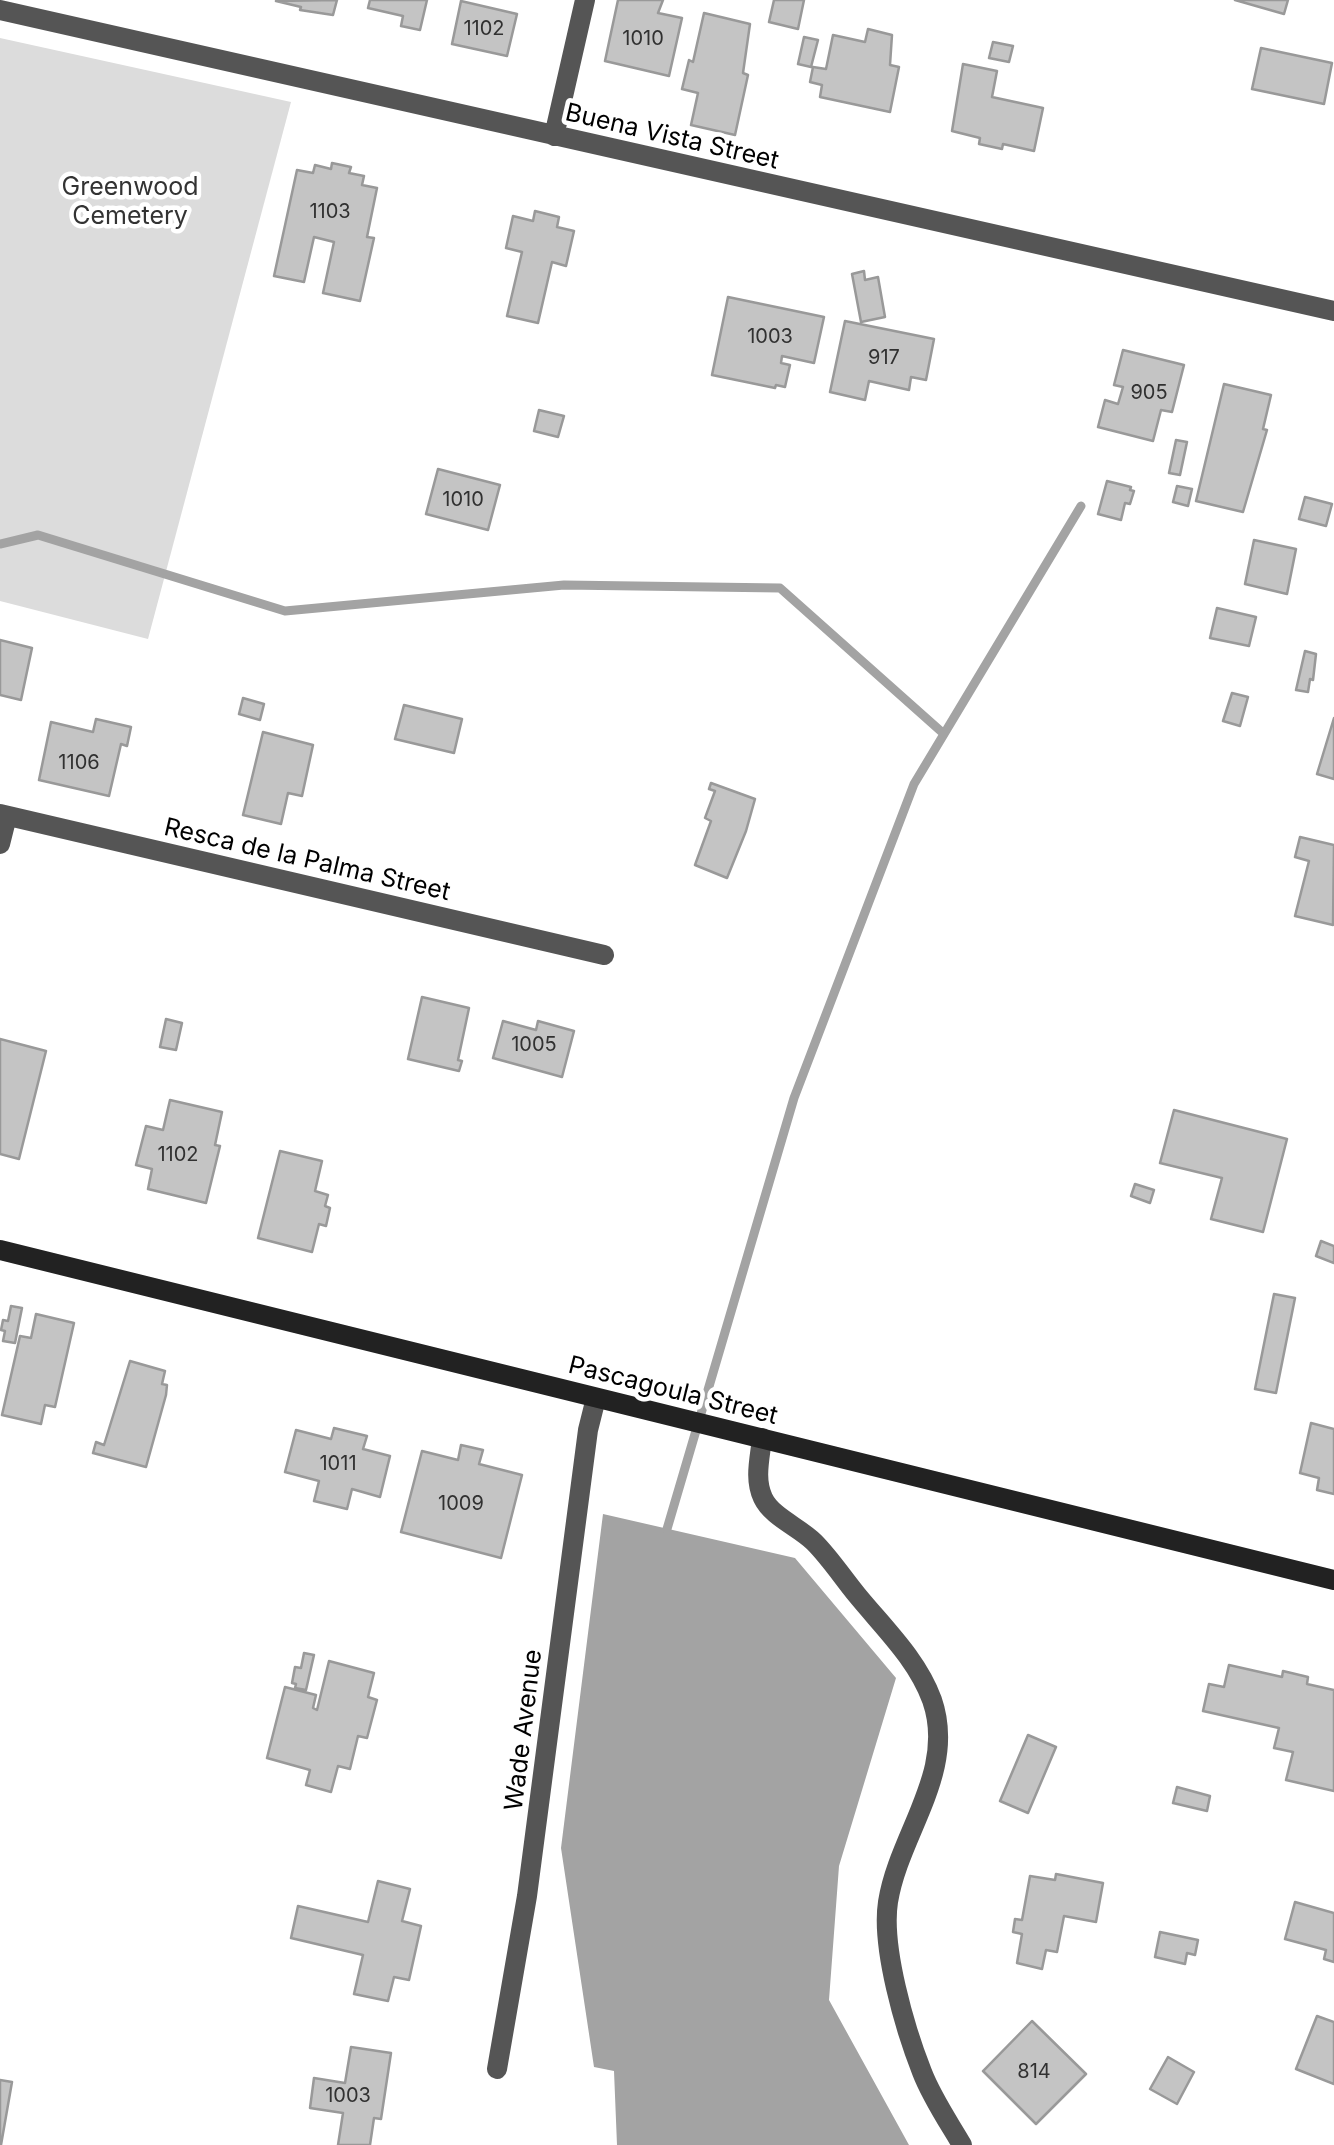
<!DOCTYPE html>
<html>
<head>
<meta charset="utf-8">
<style>
	body { margin:0 }
	canvas { display:block; background:#fff }
</style>
</head>
<body>
<canvas width="1334" height="2145"></canvas>
<script>
const g = document.querySelector('canvas').getContext('2d');
g.lineJoin = 'round';
function paint(path, color) {
  g.fillStyle = color;
  g.fill(path, 'evenodd');
}
function strokePath(path, color, width, dash) {
  g.strokeStyle = color;
  g.lineWidth = width;
  g.lineCap = dash ? 'butt' : 'round';
  g.setLineDash(dash || []);
  g.stroke(path);
}
function drawText(font, color, halo, rows, align = 'center') {
  g.font = font + ' Inter,sans-serif';
  g.lineWidth = 9;
  g.setLineDash([]);
  g.textBaseline = 'middle';
  g.strokeStyle = halo;
  g.fillStyle = color;
  for (const [text, x, y, turn = 0] of rows) {
    g.save();
    g.translate(x, y);
    g.rotate((+turn || 0) * Math.PI / 180);
    g.textAlign = isNaN(turn) ? turn : align;
    if (halo) g.strokeText(text, 0, 0);
    g.fillText(text, 0, 0);
    g.restore();
  }
}
const green = new Path2D(`
	M0,38L291,102L148,639L0,601Z`);
const water = new Path2D(`
	M603,1514L795,1558L896,1678L839,1866L829,2000L909,2145H617L614,2071L594,2067L561,1848Z`);
const stream = new Path2D(`
	M0,544L38,535L285,611L564,585L780,588L944,734
	M667,1529L794,1098L914,784L1081,506`);
const building = new Path2D(`
	M337,0L333,15L300,10L301,7L276,1Z
	M370,0H427L420,30L401,26L403,16L368,8Z
	M618,0H663L658,13L682,18L669,76L605,61Z
	M774,0H804L798,29L769,22Z
	M1235,0H1288L1284,14Z
	M461,1L517,14L507,56L452,44Z
	M704,13L750,24L743,73L748,75L735,135L691,125L698,93L682,89L689,60L693,62Z
	M868,29L892,35L890,65L899,67L890,112L820,97L822,85L810,82L813,67L826,69L833,35L865,42Z
	M804,37L818,40L811,67L798,64Z
	M993,42L1013,46L1009,62L989,58Z
	M1261,48L1332,63L1324,104L1252,89Z
	M963,64L997,71L992,97L1043,108L1034,151L1003,144L1002,149L979,144L980,138L952,131Z
	M332,163L351,167L349,173L364,176L362,185L377,188L367,237L374,238L360,301L323,293L334,242L314,237L304,282L274,276L297,170L313,173L315,165L331,169Z
	M535,211L559,217L557,227L574,231L566,266L552,262L538,323L507,316L522,252L506,248L513,216L533,221Z
	M864,271L865,280L878,277L885,317L861,322L852,274Z
	M728,297L824,317L814,363L782,356L781,363L790,365L785,387L776,385L775,388L712,375Z
	M845,321L934,339L926,380L911,377L909,390L869,381L865,400L830,392Z
	M1123,350L1184,365L1172,412L1161,410L1153,441L1098,427L1105,400L1118,404L1123,387L1114,385Z
	M1224,384L1271,395L1263,429L1267,430L1243,512L1196,501Z
	M539,410L564,416L558,437L534,431Z
	M1176,440L1187,442L1180,475L1169,473Z
	M438,469L500,485L488,530L426,514Z
	M1107,481L1131,487L1130,490L1134,491L1130,504L1125,503L1121,520L1098,514Z
	M1177,486L1192,489L1188,506L1173,502Z
	M1305,497L1332,504L1326,526L1299,519Z
	M1254,540L1296,549L1287,594L1245,584Z
	M1217,608L1256,617L1249,646L1210,638Z
	M0,640L32,648L21,700L0,695Z
	M1305,651L1316,654L1313,680L1310,679L1308,692L1296,690Z
	M1232,693L1248,697L1240,726L1223,721Z
	M243,698L264,704L260,720L239,714Z
	M404,705L462,719L454,753L395,739Z
	M1334,718V779L1317,774Z
	M96,719L131,727L127,746L121,744L109,796L39,780L51,722L93,732Z
	M263,732L313,745L302,796L288,793L281,824L243,815Z
	M711,783L755,799L746,831L727,878L695,865L711,821L705,818L715,791L709,789Z
	M1300,837L1334,845L1333,925L1295,916L1309,861L1295,857Z
	M422,997L469,1008L458,1060L462,1061L459,1071L408,1059Z
	M166,1019L182,1023L176,1050L160,1047Z
	M503,1021L536,1030L538,1021L574,1031L562,1077L493,1058Z
	M0,1039L46,1051L19,1159L0,1154Z
	M170,1100L222,1112L215,1145L220,1146L206,1203L148,1189L152,1169L136,1165L146,1126L163,1130Z
	M1174,1110L1287,1139L1263,1232L1211,1219L1222,1178L1160,1163Z
	M280,1151L322,1161L315,1191L328,1195L325,1206L330,1208L326,1226L319,1224L312,1252L258,1238Z
	M1135,1184L1154,1190L1150,1203L1131,1196Z
	M1321,1241L1334,1246V1263L1316,1256Z
	M1274,1294L1295,1298L1276,1393L1255,1389Z
	M11,1306L22,1308L15,1343L3,1341L5,1331L1,1330L3,1320L8,1321Z
	M36,1314L74,1323L55,1407L45,1405L41,1424L2,1415L20,1336L31,1338Z
	M130,1361L165,1371L162,1384L167,1385L166,1395L146,1467L93,1453L96,1442L104,1445Z
	M1311,1423L1334,1429V1494L1317,1490L1319,1478L1300,1473Z
	M334,1428L367,1436L363,1449L390,1456L380,1497L352,1489L347,1509L314,1501L319,1481L285,1472L296,1430L331,1439Z
	M461,1445L483,1450L479,1464L522,1475L501,1558L401,1532L422,1451L458,1460Z
	M304,1653L314,1655L306,1690L295,1688L296,1684L292,1683L295,1667L301,1668Z
	M329,1661L374,1673L368,1697L377,1700L367,1738L358,1736L350,1769L338,1766L331,1792L306,1785L310,1770L267,1758L285,1687L316,1695L313,1708L317,1710Z
	M1229,1665L1282,1677L1283,1671L1308,1677L1307,1684L1334,1690V1791L1286,1780L1293,1752L1274,1748L1279,1728L1203,1711L1209,1684L1224,1687Z
	M1028,1735L1056,1747L1028,1813L1000,1801Z
	M1177,1787L1210,1796L1207,1811L1173,1803Z
	M1056,1874L1103,1883L1096,1922L1064,1916L1057,1952L1046,1950L1042,1969L1017,1963L1022,1934L1013,1932L1015,1919L1022,1920L1030,1876L1055,1880Z
	M378,1881L410,1889L402,1921L421,1926L409,1980L394,1977L388,2001L354,1994L363,1955L291,1938L298,1906L368,1922Z
	M1295,1902L1334,1913V1962L1324,1959L1326,1950L1285,1939Z
	M1160,1932L1198,1940L1195,1955L1187,1953L1185,1964L1155,1957Z
	M1317,2016L1334,2022V2084L1296,2069Z
	M1032,2021L1086,2074L1036,2124L983,2071Z
	M351,2047L391,2053L381,2119L374,2118L370,2145H338L343,2113L310,2108L314,2078L345,2083Z
	M1168,2057L1194,2072L1177,2104L1150,2089Z
	M0,2080L12,2082L1,2145H0Z`);
const street = new Path2D(`
	M0,10L1334,311
	M554,136L585,0
	M0,814L604,955
	M0,844L7,816
	M762,1438C760,1458 754,1479 763,1498C772,1517 799,1527 814,1542C830,1558 843,1578 857,1595C884,1628 917,1659 932,1700C957,1772 899,1833 888,1902C881,1947 905,2029 922,2072C932,2098 948,2121 962,2145
	M497,2069L527,1896L588,1430L596,1398`);
const secondary = new Path2D(`
	M0,1250L1334,1580`);
const numberNames = [
	["1102",484,29],
	["1010",643,39],
	["1103",330,212],
	["1003",770,337],
	["917",884,358],
	["905",1149,393],
	["1010",463,500],
	["1106",79,763],
	["1005",534,1045],
	["1102",178,1155],
	["1011",338,1464],
	["1009",461,1504],
	["814",1034,2072],
	["1003",348,2096]
];
const streetNames = [
	["Buena Vista Street",672,137,13],
	["Resca de la Palma Street",307,860,13],
	["Pascagoula Street",673,1391,14],
	["Wade Avenue",524,1730,-83]
];
const parkNames = [
	["Greenwood",130,187],
	["Cemetery",130,216]
];
paint(green, '#dcdcdc');
paint(water, '#a3a3a3');
strokePath(stream, '#a3a3a3', 9);
paint(building, '#c4c4c4');
strokePath(building, '#999', 2.5);
strokePath(street, '#555', 20);
strokePath(secondary, '#222', 20);
drawText('20px', '#313131', null, numberNames);
drawText('25px', '#000', '#fff', streetNames);
drawText('25px', '#333', '#fff', parkNames);
</script>
</body>
</html>
